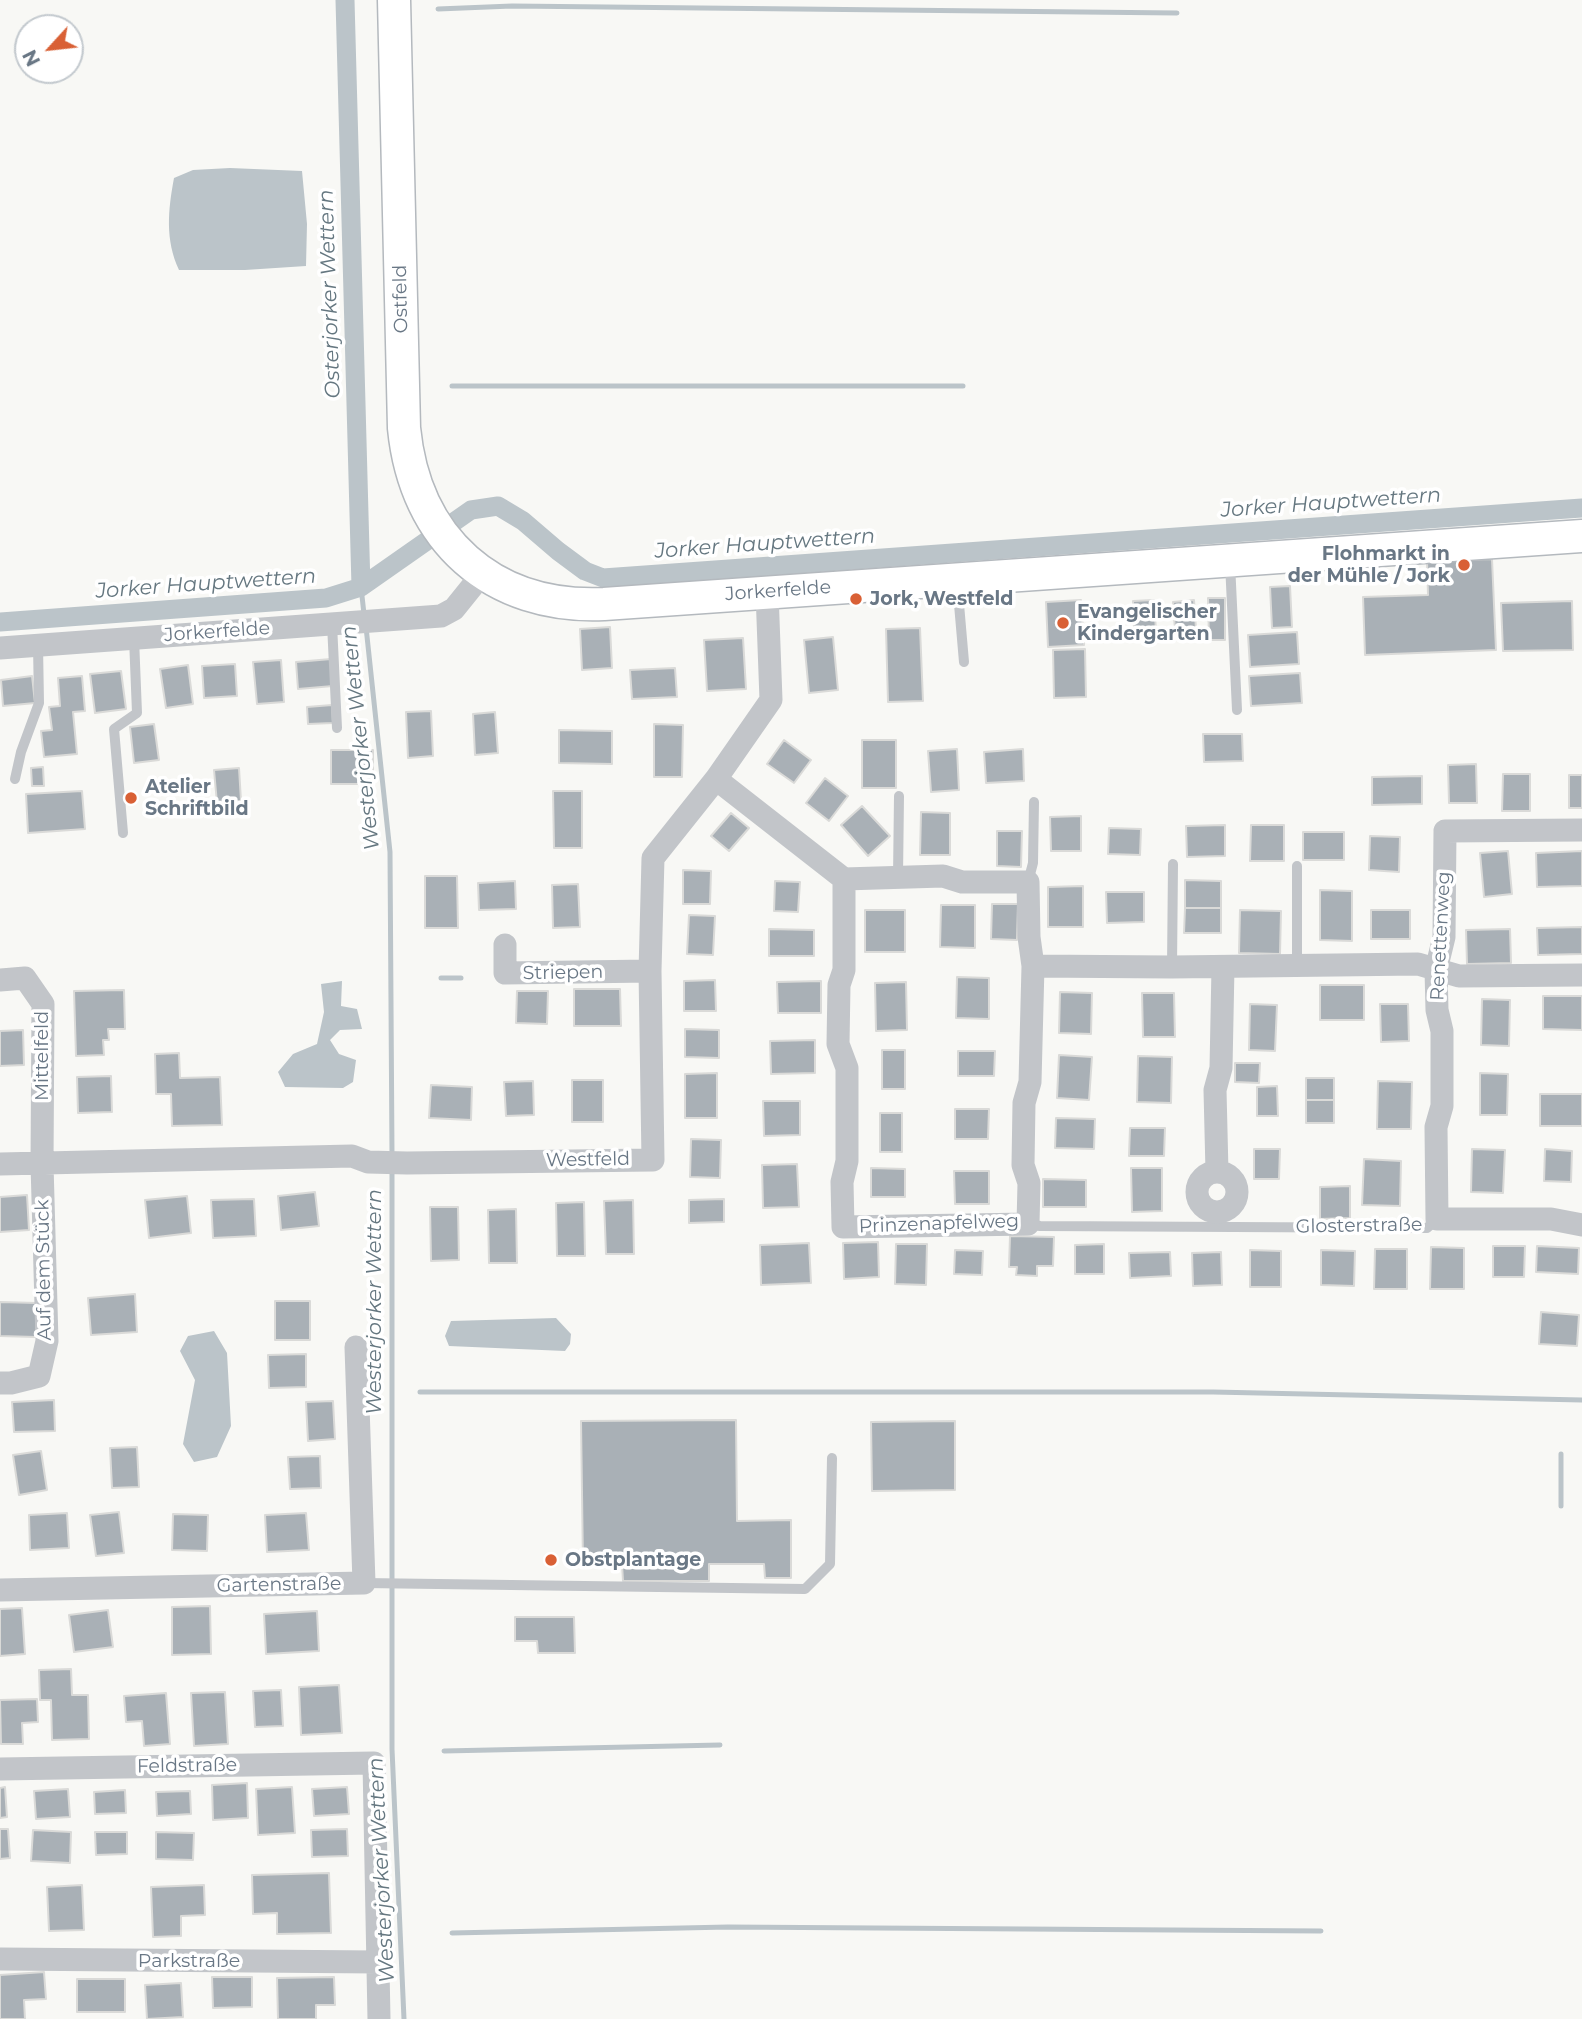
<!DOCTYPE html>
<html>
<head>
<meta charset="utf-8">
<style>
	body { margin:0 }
	#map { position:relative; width:1582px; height:2019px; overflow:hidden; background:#f8f8f5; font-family:Montserrat,sans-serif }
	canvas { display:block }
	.north { position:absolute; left:14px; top:14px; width:70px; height:70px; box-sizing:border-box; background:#fff; border:2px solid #c3c9ce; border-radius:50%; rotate:243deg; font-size:19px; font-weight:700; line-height:28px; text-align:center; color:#697785 }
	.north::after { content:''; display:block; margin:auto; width:24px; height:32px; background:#d96035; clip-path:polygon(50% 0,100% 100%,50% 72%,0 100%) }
</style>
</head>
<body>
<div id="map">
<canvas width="1582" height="2019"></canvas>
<div class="north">N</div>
</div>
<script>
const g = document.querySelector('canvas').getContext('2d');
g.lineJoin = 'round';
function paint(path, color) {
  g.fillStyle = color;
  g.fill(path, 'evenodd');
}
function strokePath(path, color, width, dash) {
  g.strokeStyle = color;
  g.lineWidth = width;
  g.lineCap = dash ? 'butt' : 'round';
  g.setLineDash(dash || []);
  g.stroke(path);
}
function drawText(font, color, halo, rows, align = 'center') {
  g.font = font + ' Montserrat,sans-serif';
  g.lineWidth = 7;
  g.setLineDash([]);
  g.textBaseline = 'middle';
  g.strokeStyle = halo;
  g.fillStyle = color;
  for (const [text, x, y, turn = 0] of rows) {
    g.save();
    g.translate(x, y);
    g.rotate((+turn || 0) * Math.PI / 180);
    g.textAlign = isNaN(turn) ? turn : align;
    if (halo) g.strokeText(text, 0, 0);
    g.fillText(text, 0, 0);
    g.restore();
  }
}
const water = new Path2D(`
	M230,168L302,171L307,224L306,266L245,270H179C165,240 168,210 174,178L193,170Z
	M342,981L341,1006L357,1009L362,1029L340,1030L330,1040L339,1054L356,1060L353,1082L343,1088L285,1087L278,1072L293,1054L317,1044L324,1012L321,984Z
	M556,1318L571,1334L570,1344L565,1351L449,1346L445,1336L451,1321Z
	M214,1331L227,1353L231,1426L217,1457L194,1462L183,1444L195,1380L180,1351L188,1336Z`);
const stream = new Path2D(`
	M438,9L512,6L1177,13
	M452,386H963
	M361,587L364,614
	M366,627L390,852L392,1155
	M441,978H461
	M392,1168V1749L404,2019
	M420,1392H1213L1582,1400
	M1561,1506V1454
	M444,1751L720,1745
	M452,1933L728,1927L1321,1931`);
const canal = new Path2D(`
	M345,0L361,587
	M0,622L326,598L361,587L471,510L498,506L523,521L558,551L585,571L603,578L1582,508`);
const building = new Path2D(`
	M1492,559L1496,650L1365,655L1363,597L1428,595L1427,561Z
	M1290,586L1292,627L1272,628L1270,587Z
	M1208,598H1225V640H1209Z
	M1081,600L1084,645L1048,647L1046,602Z
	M1154,600L1156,631L1134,632L1133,601Z
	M1194,600L1196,629L1175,630L1173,602Z
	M1572,601L1573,650L1503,651L1501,603Z
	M610,627L612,668L582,670L580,629Z
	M920,628L923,701L888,702L886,629Z
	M1297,632L1299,664L1250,667L1248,635Z
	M833,637L838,690L809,693L804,640Z
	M743,638L746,689L707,691L704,640Z
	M1085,649L1086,697L1054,698L1053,650Z
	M331,659L333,686L298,689L296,662Z
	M281,660L284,702L257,704L253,662Z
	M235,664L237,696L204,698L202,666Z
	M188,665L193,704L166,708L160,669Z
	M675,668L677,697L632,699L630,670Z
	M121,671L126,709L95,713L90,674Z
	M1300,673L1302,703L1251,706L1249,676Z
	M32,676L35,703L3,706L1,680Z
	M82,676L85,711L73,712L77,754L44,757L41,731L52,730L49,707L60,706L58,678Z
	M332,705L333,723L308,724L307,707Z
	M431,711L433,756L408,758L406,712Z
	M495,712L498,753L475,755L473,714Z
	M154,724L159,760L134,763L130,727Z
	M654,724L683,725L682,777H654Z
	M559,730L612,731V764L559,763Z
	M1203,734H1242L1243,761L1204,762Z
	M784,740L811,760L794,783L767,764Z
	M862,740H896V788H862Z
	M957,749L959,790L931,792L928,751Z
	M1023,749L1024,781L986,783L984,752Z
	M331,750H373V784H331Z
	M1476,764L1477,803H1449L1448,765Z
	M43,767L44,786H32L31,768Z
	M239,768L241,801L217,803L214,770Z
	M1503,774H1530V811H1502Z
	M1569,775H1582V808H1569Z
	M1422,776V804L1372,805V777Z
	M825,778L848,796L829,821L806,803Z
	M82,791L85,829L28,833L26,794Z
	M553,791H582V848H554Z
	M862,806L890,836L868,856L841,825Z
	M921,812L950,813V855H920Z
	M731,813L749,828L729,851L711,836Z
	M1081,816V851H1051L1050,817Z
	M1225,825V856L1187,857L1186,826Z
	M1251,825H1284V861H1250Z
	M1109,828L1141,829L1140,855L1108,854Z
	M997,831H1022L1021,867L997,866Z
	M1303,832H1344V860H1303Z
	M1370,836L1400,837L1399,872L1369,870Z
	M1508,851L1512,894L1484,897L1480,853Z
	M1582,851V886L1537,887L1536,853Z
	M683,870L711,871L710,904H683Z
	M425,876H457L458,928H425Z
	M1185,880L1221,881V908H1185Z
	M515,881L516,909L479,910L478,883Z
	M775,881L800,882L798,912L774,911Z
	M578,884L580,927L553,928L552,885Z
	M1083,886V927H1048V887Z
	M1320,890L1352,891V941L1320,940Z
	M1106,892H1144V922L1107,923Z
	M992,904H1018L1017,940L991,939Z
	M941,905H975V948L940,947Z
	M1185,908H1221V933H1184Z
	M865,910H905V952H865Z
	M1240,910L1281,911L1280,954L1239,953Z
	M1371,910H1410V939H1371Z
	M689,915L715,916L713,955L687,954Z
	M1582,927V954L1538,955L1537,928Z
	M769,929L814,930V956H769Z
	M1510,929L1511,963L1467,964L1466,930Z
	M957,977L989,978V1019L956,1018Z
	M715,980L716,1011H684V981Z
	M821,981V1013H778L777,982Z
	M906,982L907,1030L876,1031L875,983Z
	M1320,985H1364V1020H1320Z
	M574,989H620L621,1026H574Z
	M124,990L125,1029H108L109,1040H103L104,1055L76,1056L74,991Z
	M517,991H548L547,1024L516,1023Z
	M1060,992L1092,993L1091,1034L1059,1033Z
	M1142,993H1174L1175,1037H1143Z
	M1543,996H1582V1030L1543,1029Z
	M1482,999L1510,1000L1509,1046L1481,1045Z
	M1250,1004L1277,1005L1275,1051L1249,1050Z
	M1380,1004H1408L1409,1041L1381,1042Z
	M685,1029L719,1030V1058L685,1057Z
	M23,1030L24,1065L0,1066V1031Z
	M815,1040V1073L771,1074L770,1041Z
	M882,1050H905V1089H882Z
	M958,1051H995L994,1076H958Z
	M179,1053L180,1078L220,1077L222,1125L172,1126L171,1094H156L155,1054Z
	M1059,1055L1092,1057L1089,1100L1057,1098Z
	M1138,1056L1172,1057L1171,1103L1137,1102Z
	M1235,1063H1260L1259,1083L1235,1082Z
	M717,1073V1118H685V1074Z
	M1480,1073L1508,1074L1507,1115H1480Z
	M111,1076L112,1112L78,1113L77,1077Z
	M1306,1078H1334V1100H1306Z
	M572,1080H603V1122H572Z
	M533,1081L534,1115L506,1116L504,1082Z
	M1378,1081L1412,1082L1411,1129H1377Z
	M431,1085L472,1087L471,1120L429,1118Z
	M1277,1086L1278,1116H1257V1087Z
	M1540,1094H1582V1126H1540Z
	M1306,1100H1334V1123H1306Z
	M763,1101H800V1135L764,1136Z
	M955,1109H989L988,1139H955Z
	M880,1113H902V1152H880Z
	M1056,1118L1095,1119L1094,1149L1055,1148Z
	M1130,1128H1165L1164,1156H1129Z
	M691,1139L721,1140L720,1178L690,1177Z
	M1254,1149H1280L1279,1179H1254Z
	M1472,1149L1505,1150L1503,1193L1471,1192Z
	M1545,1149L1572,1151L1571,1182L1544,1181Z
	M1364,1159L1401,1161L1400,1206L1362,1205Z
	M797,1164L799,1207L763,1208L762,1165Z
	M871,1168L905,1169V1197H871Z
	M1131,1168H1162V1211L1132,1212Z
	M954,1171H989V1204H955Z
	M1043,1179L1086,1180V1207H1043Z
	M1350,1186V1218L1320,1219V1187Z
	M315,1192L319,1226L281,1230L278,1196Z
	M27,1195L29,1230L0,1232V1197Z
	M187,1196L191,1233L149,1238L145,1200Z
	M254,1199L256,1236L213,1238L211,1200Z
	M724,1199V1222L689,1223V1200Z
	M633,1200L634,1254H606L604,1201Z
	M584,1202L585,1256H557L556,1203Z
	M430,1207H458L459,1260L431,1261Z
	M516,1209L517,1263H489L488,1210Z
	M1010,1236L1054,1237L1053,1266H1037V1276L1016,1275L1017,1267H1009Z
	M878,1242L879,1277L844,1279L843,1243Z
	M809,1243L811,1283L761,1285L760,1245Z
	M896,1244H927L926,1285L895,1284Z
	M1104,1244V1274H1075V1245Z
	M1493,1246H1525L1524,1277H1493Z
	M1537,1246L1579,1248L1578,1274L1536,1272Z
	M1431,1247L1464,1248V1289H1430Z
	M1375,1249H1407V1289H1374Z
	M955,1250L983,1251L982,1275L954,1274Z
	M1250,1250L1281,1251V1287H1250Z
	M1321,1250L1355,1251L1354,1286L1321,1285Z
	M1170,1252L1171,1276L1130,1278L1129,1253Z
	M1221,1252L1222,1285L1193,1286L1192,1253Z
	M135,1294L137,1332L91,1335L88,1298Z
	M275,1301H310V1340H275Z
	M0,1302L37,1303L36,1337L0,1336Z
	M1541,1312L1579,1315L1577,1346L1539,1344Z
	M306,1354V1387L269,1388L268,1355Z
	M54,1400L55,1431L14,1432L12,1402Z
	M333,1401L335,1439L308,1441L306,1402Z
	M736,1420L737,1521L791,1520V1578H765L764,1564H709V1581H623L622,1564L583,1565L581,1421Z
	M955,1421V1490L872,1491L871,1422Z
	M137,1447L139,1487L112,1488L110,1448Z
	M41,1451L47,1490L19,1495L13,1455Z
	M320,1456L321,1488L290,1489L288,1457Z
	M119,1512L124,1553L96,1556L90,1515Z
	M67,1513L69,1548L30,1550L29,1515Z
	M306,1513L309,1550L267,1552L265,1515Z
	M173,1514L208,1515L207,1551L172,1550Z
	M210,1606L211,1654L172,1655V1607Z
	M22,1608L25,1654L0,1656V1609Z
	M108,1610L113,1647L74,1652L69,1615Z
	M317,1611L319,1651L266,1654L264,1614Z
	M515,1617H574L575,1653H538L537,1641H515Z
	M71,1669L72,1695H88L89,1739L52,1740L51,1700H40L39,1670Z
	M339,1685L342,1733L301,1735L299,1687Z
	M281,1690L283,1726L255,1727L253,1691Z
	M225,1692L228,1744L194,1746L191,1693Z
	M166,1693L170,1744L144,1746L142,1721L126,1722L124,1696Z
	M37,1699L38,1722L22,1723L23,1744H1L0,1700Z
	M247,1783L248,1818L213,1820L212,1785Z
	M5,1787L7,1817L0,1818V1788Z
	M292,1787L295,1833L258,1835L256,1789Z
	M347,1787L349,1814L314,1816L312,1789Z
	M68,1789L70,1817L36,1819L34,1791Z
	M125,1790L126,1813L95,1814L94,1792Z
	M190,1791L191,1814L157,1816L156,1792Z
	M0,1829H8L10,1858L0,1859Z
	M347,1829L348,1856L312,1857L311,1830Z
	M33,1830L71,1832L70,1863L31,1861Z
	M95,1832H127V1854L96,1855Z
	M156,1832L194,1833L193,1860L156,1859Z
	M329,1873L331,1933L277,1934V1913L253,1914L252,1875Z
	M82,1885L84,1930L49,1931L47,1887Z
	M204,1885L205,1915L181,1916V1936L153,1937L151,1887Z
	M44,1972L46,1999L24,2000L25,2019H0V1975Z
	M212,1977H252V2007L213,2008Z
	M334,1977L335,2005H316V2019H278L277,1978Z
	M77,1979H125V2012H77Z
	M181,1983L183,2017L147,2019L145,1985Z`);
const lane = new Path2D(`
	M1230,563L1237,710
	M957,581L964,662
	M332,624L337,728
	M15,779L21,752L39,703L38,645
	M123,833L114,729L137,713L134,638
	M1297,866V965
	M898,877L899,796
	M1028,882L1033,863L1034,802
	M1172,967L1173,864
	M1217,1212V1227
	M1028,1224L1040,1226L1427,1228L1437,1219
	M364,1583L805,1589L830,1564L832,1458`);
const street = new Path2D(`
	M0,648L441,616L454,609L483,573
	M716,779L844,879L943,876L962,882H1028L1029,937L1033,966L1030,1082L1024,1103L1023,1165L1029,1183L1028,1224L843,1227L842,1182L847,1161V1068L838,1044L839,985L844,970V879
	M1582,830L1445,831L1444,937L1436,970L1437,1010L1442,1031V1106L1436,1127L1437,1219H1551L1582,1225
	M505,945V973L650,971
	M1033,966L1172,967L1418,964L1459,976L1582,975
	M0,980L25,978L43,1004L42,1164L47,1341L39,1376L11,1383H0
	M0,1164L352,1156L368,1162L407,1163L653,1160L650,971L653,858L716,779L771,700L767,592
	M1217,1172L1215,1090L1221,1068L1223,967
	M1197 1192a20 20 0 1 1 40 0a20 20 0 1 1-40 0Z
	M0,1590L364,1583L356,1347
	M0,1769L374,1763L379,2019
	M0,1959L378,1962`);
const secondary = new Path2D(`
	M394,0L404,428C415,540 492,609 604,604L1582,536`);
const markers = [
	[1464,565,7,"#d96035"],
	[856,599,7,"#d96035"],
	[1063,623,7,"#d96035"],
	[131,798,7,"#d96035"],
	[551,1560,7,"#d96035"]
];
const streetNames = [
	["Ostfeld",401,299,-91],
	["Jorkerfelde",778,591,-4],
	["Jorkerfelde",217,632,-4],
	["Renettenweg",1441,936,-87],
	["Striepen",563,973,-1],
	["Mittelfeld",42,1056,-90],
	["Westfeld",588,1160,-1],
	["Prinzenapfelweg",939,1224,-2],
	["Glosterstraße",1359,1226,-1],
	["Auf dem Stück",44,1270,-91],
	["Gartenstraße",279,1585,-1],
	["Feldstraße",187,1766,-1],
	["Parkstraße",189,1961]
];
const poiNames = [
	["Flohmarkt in",1450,554,"right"],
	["der Mühle / Jork",1450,576,"right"],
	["Jork, Westfeld",870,599],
	["Evangelischer",1077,612],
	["Kindergarten",1077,634],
	["Atelier",145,787],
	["Schriftbild",145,809],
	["Obstplantage",565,1560]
];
const waterNames = [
	["Osterjorker Wettern",330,294,-92],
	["Jorker Hauptwettern",1331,503,-4],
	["Jorker Hauptwettern",765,544,-4],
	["Jorker Hauptwettern",206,584,-4],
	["Westerjorker Wettern",361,738,-96],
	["Westerjorker Wettern",375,1302,-90],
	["Westerjorker Wettern",382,1870,-93]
];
paint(water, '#bbc4c9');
strokePath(stream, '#bbc4c9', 5);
strokePath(canal, '#bbc4c9', 19);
paint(building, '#a9b0b6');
strokePath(building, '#dadad8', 2);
strokePath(secondary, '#b4b9be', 35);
strokePath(lane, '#c2c5c9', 10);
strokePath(street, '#c2c5c9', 23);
strokePath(secondary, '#fff', 32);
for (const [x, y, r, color] of markers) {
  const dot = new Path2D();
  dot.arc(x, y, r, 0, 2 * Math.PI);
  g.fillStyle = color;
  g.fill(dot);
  strokePath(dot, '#fff', 2.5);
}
drawText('19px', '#697785', '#fff', streetNames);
drawText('bold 19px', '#697785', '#fff', poiNames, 'left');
drawText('italic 21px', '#657780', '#fff', waterNames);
</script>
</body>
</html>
